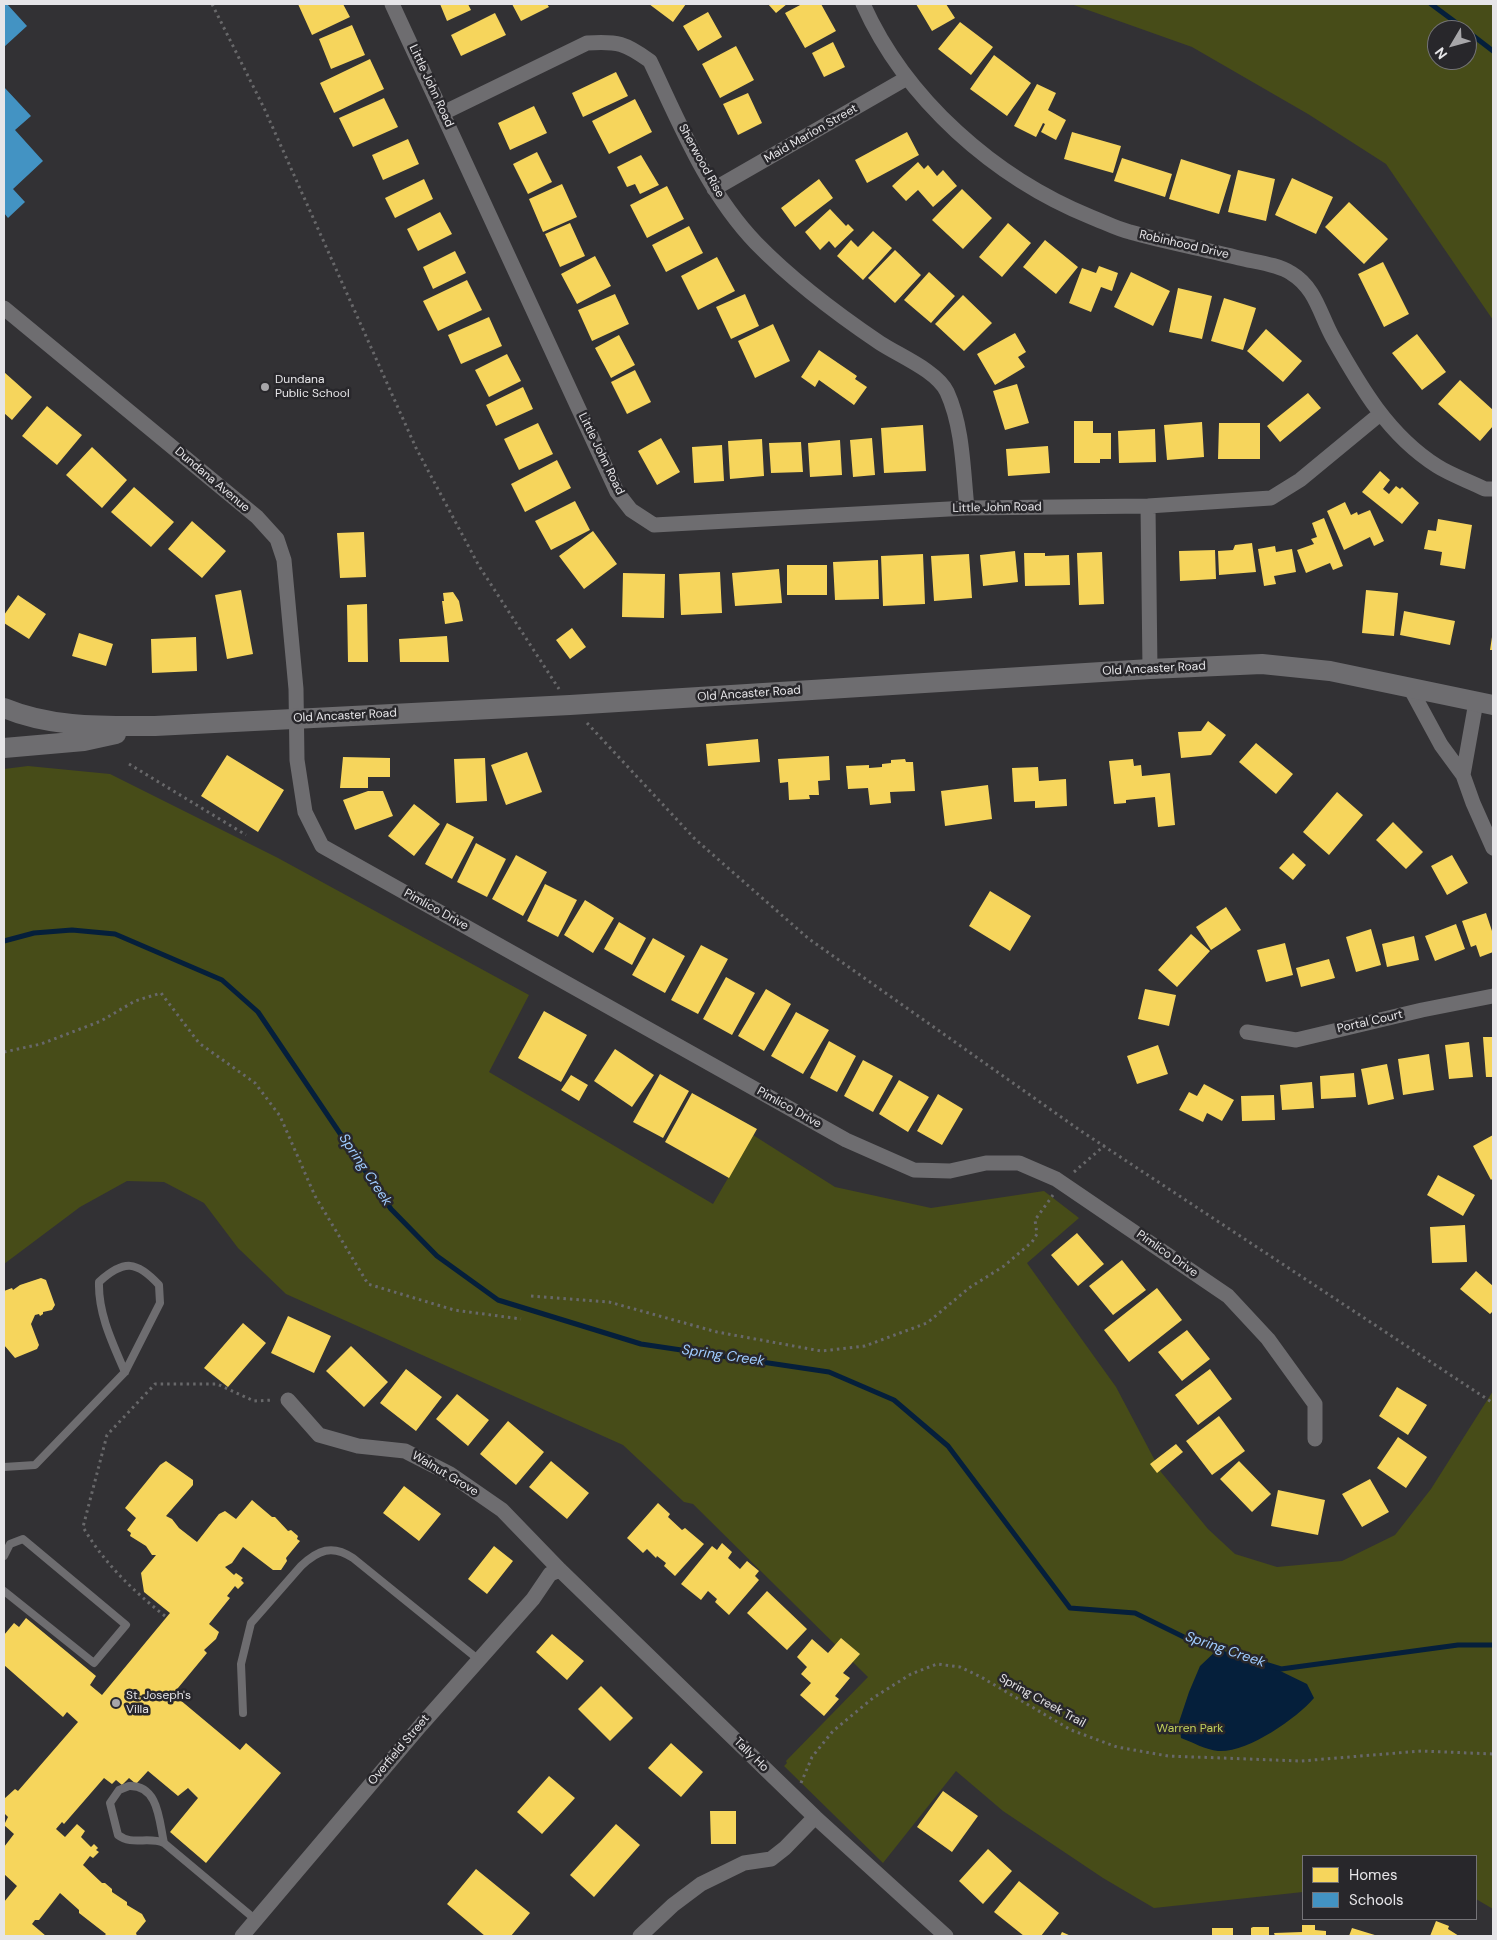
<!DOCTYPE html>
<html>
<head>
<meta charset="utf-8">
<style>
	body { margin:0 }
	#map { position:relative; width:1497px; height:1940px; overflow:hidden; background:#323134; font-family:"DM Sans",sans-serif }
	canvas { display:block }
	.frame { position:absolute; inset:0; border:5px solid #e6e5e8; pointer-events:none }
	.legend { position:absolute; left:1302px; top:1855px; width:175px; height:65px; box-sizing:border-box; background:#28272b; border:1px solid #747377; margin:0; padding:6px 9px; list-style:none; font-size:15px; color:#e6e5e8 }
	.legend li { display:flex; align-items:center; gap:10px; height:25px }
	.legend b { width:25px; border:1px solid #747377 }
	.north { position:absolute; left:1427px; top:20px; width:50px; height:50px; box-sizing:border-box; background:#28272b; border:1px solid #747377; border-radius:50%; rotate:233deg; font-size:14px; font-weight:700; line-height:20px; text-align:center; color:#e6e5e8 }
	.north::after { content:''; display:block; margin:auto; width:18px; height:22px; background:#a7a6a9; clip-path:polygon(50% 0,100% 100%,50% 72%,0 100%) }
</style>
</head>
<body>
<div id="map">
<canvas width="1497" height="1940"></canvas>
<div class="frame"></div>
<ul class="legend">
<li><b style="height:14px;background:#f6d55c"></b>Homes</li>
<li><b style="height:14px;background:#4393c3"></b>Schools</li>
</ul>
<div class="north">N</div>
</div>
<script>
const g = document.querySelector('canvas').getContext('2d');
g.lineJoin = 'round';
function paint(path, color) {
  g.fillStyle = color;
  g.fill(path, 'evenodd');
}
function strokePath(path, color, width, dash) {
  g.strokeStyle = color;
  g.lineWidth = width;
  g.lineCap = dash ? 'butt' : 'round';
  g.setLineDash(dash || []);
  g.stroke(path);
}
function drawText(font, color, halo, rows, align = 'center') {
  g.font = font + ' "DM Sans",sans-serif';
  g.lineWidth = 5;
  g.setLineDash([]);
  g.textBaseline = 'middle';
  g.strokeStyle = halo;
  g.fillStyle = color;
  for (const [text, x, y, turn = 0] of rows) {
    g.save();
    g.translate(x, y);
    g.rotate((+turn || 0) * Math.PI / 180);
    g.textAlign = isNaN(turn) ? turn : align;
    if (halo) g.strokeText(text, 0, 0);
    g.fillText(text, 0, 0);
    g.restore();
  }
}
const green = new Path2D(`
	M1071,4H1493V320L1386,164L1308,114L1192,47ZM1437,30H1467V60H1437Z
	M28,766L110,774L278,858L529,995L489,1072L713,1204L753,1135L835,1187L931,1208L1044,1191L1079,1218L1027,1263L1116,1387L1161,1472L1208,1529L1235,1554L1277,1567L1342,1561L1395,1535L1431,1489L1493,1391V1909L1476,1899V1856H1303V1892L1154,1908L1103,1878L1003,1811L956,1771L883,1863L784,1766L787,1763L786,1761L868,1677L693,1504L684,1502L623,1445L286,1294L238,1248L204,1203L164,1182L127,1181L80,1207L4,1264V769Z`);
const water = new Path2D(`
	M1218,1649L1272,1667L1307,1684L1314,1698C1296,1719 1247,1753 1218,1751C1206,1750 1192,1742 1181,1738L1179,1722L1189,1692L1200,1666Z`);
const homes = new Path2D(`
	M298,4H343L350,17L312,35Z
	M440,4H468L471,10L447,21Z
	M512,4H547L549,7L521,21Z
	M649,4H686L673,22Z
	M768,4H787L776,13Z
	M802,4H821L836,31L805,48L785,13Z
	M916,4H946L955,18L932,31Z
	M708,12L722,37L698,51L683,26Z
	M495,13L506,35L461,56L451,35Z
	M960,22L993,47L971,75L938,49Z
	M352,25L365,55L331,69L319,39Z
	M833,42L845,67L824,77L812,53Z
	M736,46L754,80L720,98L702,64Z
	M994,55L1031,83L1007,116L970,89Z
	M370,59L384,89L334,113L320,83Z
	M616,72L628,96L583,117L572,93Z
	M1037,84L1056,93L1048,110L1066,120L1056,140L1041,132L1045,124L1043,123L1036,137L1014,126Z
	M748,93L762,123L738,135L723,104Z
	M384,98L398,127L353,147L339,118Z
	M635,99L652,132L609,154L592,121Z
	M534,106L547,133L510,150L498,123Z
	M907,132L919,155L867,183L855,160Z
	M1072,132L1121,146L1113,173L1064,159Z
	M408,139L419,164L383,180L372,155Z
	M537,152L552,182L528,194L513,164Z
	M641,155L659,185L640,194L635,184L627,187L617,167Z
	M1122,158L1172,174L1165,197L1114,181Z
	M1181,159L1231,175L1219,214L1169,199Z
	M918,162L924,169L928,165L937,176L943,170L957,186L933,207L918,190L906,201L892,186Z
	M1238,170L1275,179L1266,221L1228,212Z
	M1292,178L1333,197L1316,234L1275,215Z
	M424,179L433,199L395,218L385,198Z
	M819,179L833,198L795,227L781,208Z
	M562,184L577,217L543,232L529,199Z
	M667,186L684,219L647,238L630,205Z
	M962,189L992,218L963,249L932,220Z
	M1349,202L1388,239L1364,264L1325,227Z
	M830,209L846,226L848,224L854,230L835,248L829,241L820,250L805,232Z
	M440,212L452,234L418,251L407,229Z
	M570,223L585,256L560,267L545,234Z
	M1008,223L1031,243L1002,277L979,257Z
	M689,226L703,253L666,272L652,245Z
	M873,231L892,248L863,280L837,256L851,240L858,247Z
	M1045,240L1078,267L1056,294L1023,267Z
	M895,250L921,275L895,303L868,278Z
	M455,251L466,273L433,289L423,267Z
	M595,256L611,286L577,304L561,274Z
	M717,257L735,291L698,310L681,276Z
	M1383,262L1409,314L1384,327L1358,274Z
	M1099,266L1118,273L1112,291L1101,287L1091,312L1069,303L1082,268L1096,273Z
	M929,272L955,296L931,323L904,300Z
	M1131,272L1170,291L1153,326L1114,307Z
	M467,280L482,310L438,331L423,301Z
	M1178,288L1212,296L1202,339L1169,332Z
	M615,294L629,324L592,341L578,310Z
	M745,294L759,326L731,339L716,307Z
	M963,295L992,323L964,351L935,324Z
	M1224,298L1256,308L1243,350L1211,341Z
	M489,317L502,346L461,364L448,335Z
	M773,324L790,361L755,378L738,341Z
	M1266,329L1302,361L1283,382L1247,351Z
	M1015,333L1026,352L1018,357L1025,367L995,385L977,354Z
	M1417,334L1446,372L1422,390L1392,353Z
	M619,335L635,365L611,378L595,348Z
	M819,350L857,376L855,379L867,387L854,405L819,380L815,387L801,377Z
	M507,354L521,381L489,397L475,370Z
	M635,370L651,402L627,414L611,382Z
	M4,372L32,397L12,420L4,413Z
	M1460,380L1493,410V426L1480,441L1438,404Z
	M1017,384L1029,423L1005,430L993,391Z
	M523,387L533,409L496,426L486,405Z
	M1308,393L1321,408L1280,442L1267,426Z
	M47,406L82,435L57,465L22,436Z
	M1074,421H1093V433H1111V459H1100V463H1074Z
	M1202,422L1204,457L1167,460L1164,425Z
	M538,423L553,454L519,470L504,439Z
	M1219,423H1260V459H1218Z
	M923,425L926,471L884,473L881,428Z
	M1155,429L1156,462L1119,463L1118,431Z
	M661,438L680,472L657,485L638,451Z
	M872,438L875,475L853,477L850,440Z
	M762,439L764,476L730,479L728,441Z
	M840,440L842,475L810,477L808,443Z
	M801,442L803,472L771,473L769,443Z
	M722,445L724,481L694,483L692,447Z
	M1048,446L1050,473L1008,476L1006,449Z
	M92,447L127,480L102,508L66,475Z
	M557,460L571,488L525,512L511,484Z
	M1380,471L1390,480L1383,489L1389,494L1396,486L1400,489L1402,487L1419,503L1402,524L1362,492Z
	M134,487L174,522L151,547L111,512Z
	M575,501L590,530L551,550L535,521Z
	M1345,502L1351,515L1357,512L1358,515L1370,510L1384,541L1374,546L1370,537L1344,550L1327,511Z
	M1324,518L1343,566L1333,570L1330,563L1306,573L1297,550L1314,544L1311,539L1317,537L1312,523Z
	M1438,519L1472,525L1465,569L1440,565L1442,552L1424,549L1428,530L1436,531Z
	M192,521L226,551L202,578L168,549Z
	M593,531L617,564L584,589L559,556Z
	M364,532L366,577L340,578L337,533Z
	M1252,543L1256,572L1219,575L1218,551L1233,550L1235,545Z
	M1275,546L1276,552L1292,549L1296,572L1274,576L1276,584L1264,586L1258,549Z
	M1215,550L1216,579L1180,581L1179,551Z
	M1015,551L1018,582L983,586L980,555Z
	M1102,552L1104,604L1079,605L1077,553Z
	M1024,553H1045V556L1069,555L1070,585L1025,586Z
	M923,554L925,604L883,606L881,556Z
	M969,554L972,598L934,601L931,556Z
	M878,560L879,599L835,600L833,562Z
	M787,565H827V595H787Z
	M779,569L782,603L735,606L732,573Z
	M720,572L722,613L681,615L679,574Z
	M623,573L665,574L664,618L622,617Z
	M241,590L253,654L227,659L215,595Z
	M1366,590L1398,593L1394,636L1362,633Z
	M453,592L459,601L463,621L445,624L442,601H444L443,593Z
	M18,595L46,614L29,639L4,623V615Z
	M367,604L368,662H348L347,605Z
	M1404,611L1455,621L1450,645L1400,635Z
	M572,628L586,647L570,659L556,640Z
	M79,633L113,644L106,666L72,656Z
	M447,636L449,662H400L399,639Z
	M196,637L197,671L152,673L151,639Z
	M1492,637H1493V650H1490Z
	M1208,721L1226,735L1211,755L1181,758L1178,732L1201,731Z
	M758,739L760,762L708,766L706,744Z
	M1256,743L1293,774L1276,794L1239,762Z
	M527,752L542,792L506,805L491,765Z
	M227,755L284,790L258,832L201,796Z
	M829,756L830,780L818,781L819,795H809L810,799L789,800L788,782L780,783L778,759Z
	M343,757L390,758V777H368V788H340Z
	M485,758L487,801L456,803L454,759Z
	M905,759L906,762H913L915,791L890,792L891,803L870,805L868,788L848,789L846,766L869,765V768L882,767V764L891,763V760Z
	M1133,759L1134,766L1141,765L1142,776L1170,773L1175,825L1158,827L1155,797L1126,800V803L1114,804L1109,761Z
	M1038,767L1039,781L1066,779L1067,806L1035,808V801L1014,802L1012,768Z
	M988,785L992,819L945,826L941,791Z
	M368,791H383L393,816L355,830L343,800Z
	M1337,792L1363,815L1329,855L1303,832Z
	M414,804L440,824L414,856L388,836Z
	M1393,822L1423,852L1406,869L1376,840Z
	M447,823L474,837L452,879L425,864Z
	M476,843L506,859L487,897L457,882Z
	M1293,853L1306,865L1293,880L1279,868Z
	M516,855L547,872L523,916L492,899Z
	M1452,855L1468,883L1447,895L1431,866Z
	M545,884L577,900L558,937L527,921Z
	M990,891L1031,916L1010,951L969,926Z
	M585,900L614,918L593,953L564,935Z
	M1226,907L1241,930L1211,950L1196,927Z
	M1486,913L1493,934V952L1480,957L1476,945L1471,947L1462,921Z
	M619,922L646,938L632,965L604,949Z
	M1456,924L1465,949L1435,961L1425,936Z
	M1371,929L1381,965L1356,972L1346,937Z
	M1191,934L1210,951L1177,987L1158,970Z
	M1414,936L1419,960L1387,967L1382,944Z
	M653,938L685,956L665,993L632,975Z
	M1285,943L1293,975L1266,982L1257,950Z
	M701,945L728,959L698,1014L671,1000Z
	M1329,959L1335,978L1301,987L1296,968Z
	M726,977L755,993L732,1035L703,1019Z
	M766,989L791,1004L764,1051L738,1036Z
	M1145,989L1176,995L1169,1026L1138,1019Z
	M544,1011L587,1035L561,1082L518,1058Z
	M796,1012L829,1030L803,1074L771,1056Z
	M1483,1037H1493V1077H1486Z
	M829,1041L856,1056L837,1092L810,1078Z
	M1469,1042L1473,1077L1449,1079L1445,1045Z
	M1158,1045L1168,1074L1137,1084L1127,1056Z
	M615,1049L654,1075L632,1107L594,1081Z
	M1429,1054L1434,1090L1403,1095L1398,1059Z
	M863,1060L893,1076L873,1112L844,1096Z
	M1387,1064L1394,1099L1368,1105L1361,1069Z
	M1354,1073L1356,1097L1321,1099L1320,1076Z
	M660,1074L689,1091L663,1138L633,1122Z
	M571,1075L588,1085L579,1101L561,1090Z
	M899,1080L929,1097L908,1132L879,1114Z
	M1312,1082L1314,1108L1282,1110L1280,1085Z
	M1204,1084L1234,1100L1222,1121L1207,1113L1203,1122L1179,1110L1189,1092L1197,1096Z
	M692,1093L757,1129L729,1178L665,1142Z
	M938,1094L963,1109L942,1145L917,1131Z
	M1274,1095L1275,1120L1242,1121L1241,1096Z
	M1493,1135V1178L1491,1180L1473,1146Z
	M1438,1175L1475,1195L1463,1216L1427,1195Z
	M1465,1225L1467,1262L1432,1263L1430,1227Z
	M1077,1233L1104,1264L1078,1286L1051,1255Z
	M1122,1260L1146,1290L1113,1315L1089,1286Z
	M1476,1271L1493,1286V1311L1490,1314L1460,1289Z
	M41,1278L46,1280L55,1305L52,1310L43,1312V1314L40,1316L39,1314L35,1315L31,1324L39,1345L37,1349L15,1358L4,1345V1291L12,1288L13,1290L20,1285Z
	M1157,1288L1182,1320L1129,1362L1104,1330Z
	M288,1316L331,1336L314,1373L271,1353Z
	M243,1323L266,1343L228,1387L204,1368Z
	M1187,1330L1210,1359L1182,1381L1158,1352Z
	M351,1346L388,1382L364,1407L326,1371Z
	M406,1369L442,1397L416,1431L380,1403Z
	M1210,1369L1232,1399L1198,1425L1175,1395Z
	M1397,1387L1427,1405L1408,1435L1379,1416Z
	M457,1394L489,1420L468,1446L436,1419Z
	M1219,1416L1245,1451L1212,1475L1186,1441Z
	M508,1421L544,1452L516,1485L480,1454Z
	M1398,1437L1427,1457L1406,1488L1377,1468Z
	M1176,1444L1183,1452L1157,1473L1150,1464Z
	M166,1461L193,1480V1485L166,1516L172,1519L179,1528L197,1542L219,1514L225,1511L236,1519L252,1500L272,1517H275L288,1531L291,1530L298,1536L297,1539L300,1541L286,1558L287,1561L281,1570H273L243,1547L232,1563L225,1567L234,1575L236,1573L243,1578L241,1580L244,1583L238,1589L235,1586L227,1596L230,1598L209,1624L219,1632L216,1639L204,1650L207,1653L173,1694L240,1750L246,1743L281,1773L206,1863L170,1832L198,1798L188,1788L178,1796L148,1771L136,1784L129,1778L122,1785L116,1780L112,1784L104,1778L64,1824L62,1822L56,1829L65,1837L77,1824L85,1831L81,1837L91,1847L94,1844L98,1848L96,1850L99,1852L93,1858L90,1856L83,1865L102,1883H105L112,1889V1892L127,1902V1905L142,1914L146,1921L136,1933L137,1936H104L106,1934L79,1913V1910L60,1893L39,1920H35L32,1924L46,1936H4V1902L17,1886L4,1874V1847L14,1834L4,1825L8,1817L4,1813V1799L15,1789L18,1791L78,1722L67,1712L63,1717L4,1665V1635L14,1623L19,1627L26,1618L96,1676L90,1685L102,1695L170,1613L144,1592L141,1573L156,1555H152L146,1546L130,1536L131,1533L127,1530L136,1518L125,1508L160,1465Z
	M551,1461L589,1493L567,1519L529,1487Z
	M1239,1461L1271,1494L1252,1512L1220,1479Z
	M1370,1479L1389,1512L1362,1527L1342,1494Z
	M404,1486L441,1514L419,1541L383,1513Z
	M1278,1490L1325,1500L1318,1535L1271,1526Z
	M658,1503L670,1514L668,1517L682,1530L685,1528L704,1544L675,1576L664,1566L666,1563L657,1556L656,1558L647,1549L643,1553L627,1538Z
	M722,1543L732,1552L728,1558L740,1569L747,1561L759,1571L755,1576L759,1580L729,1615L715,1602L717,1599L708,1591L701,1600L681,1584L712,1546L717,1550Z
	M494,1546L513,1561L487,1594L468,1579Z
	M767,1591L807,1629L787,1650L747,1613Z
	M552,1634L584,1661L567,1680L536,1652Z
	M841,1638L860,1654L843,1673L850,1678L835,1696L839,1699L824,1716L800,1695L811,1683L801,1674L807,1667L797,1657L812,1639L828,1653Z
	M601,1686L633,1718L610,1741L578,1709Z
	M671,1743L703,1772L681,1797L648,1768Z
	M549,1776L575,1798L542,1834L517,1812Z
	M943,1791L978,1816L952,1852L917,1827Z
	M710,1811H736V1844H711Z
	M616,1824L640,1845L594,1897L570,1875Z
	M988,1849L1012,1871L983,1904L959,1881Z
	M476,1869L530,1913L511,1936H485L447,1904Z
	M1019,1881L1059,1913L1041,1936H1024L994,1912Z
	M1436,1921L1449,1926L1448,1929L1459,1936H1430Z
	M1302,1925H1315V1930L1326,1931V1936H1275L1274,1933L1302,1932Z
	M1253,1927H1269V1936H1251V1928Z
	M1212,1928H1233V1936H1212Z
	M1352,1928L1378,1936H1349Z
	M1062,1932L1071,1936H1060Z`);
const schools = new Path2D(`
	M4,4H7L27,26L4,47Z
	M4,87L31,116L15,130L43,161L13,189L25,202L8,218L4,213Z`);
const stream = new Path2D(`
	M1431,4L1466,30
	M1467,31L1493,51
	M4,941L34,933L72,930L115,934L222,980L258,1012L391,1209L437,1256L498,1300L641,1344L829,1372L894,1400L948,1446L1070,1608L1135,1613L1196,1643L1222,1651
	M1252,1660L1281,1669L1458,1645H1493`);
const path = new Path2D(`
	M212,4L264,108L416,448L479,566L559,689
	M587,723L695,839L809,939L1081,1131L1493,1403
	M129,764L246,835
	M4,1052L41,1044L101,1021L135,1001L161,993L199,1043L255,1083L280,1116L315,1196L368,1284L454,1310L521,1319
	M1074,1172L1105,1145
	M531,1296L609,1302L717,1332L821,1351L865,1346L927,1323L969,1288L1004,1266L1032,1242L1037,1234L1035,1220L1053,1195
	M165,1616C132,1590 104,1563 83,1527L107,1435L155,1384H217L254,1401L273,1400
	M801,1783L812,1757L833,1731L873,1698L911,1674L937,1664L960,1667L981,1677L1071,1730L1117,1747L1168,1756L1301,1761L1421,1751L1493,1754`);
const service = new Path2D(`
	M4,1467L35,1465L125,1372L160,1303L159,1285C137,1261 124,1259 99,1282C98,1314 113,1344 125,1372
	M4,1556L10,1544L23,1539L126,1625L94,1663L4,1591
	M243,1713L241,1664L251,1623L301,1566C318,1550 332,1544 353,1558L479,1660
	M129,1786C159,1785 159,1821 164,1843C148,1836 132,1846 118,1835L110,1803L119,1790Z
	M164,1843L256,1920`);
const minor = new Path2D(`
	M392,4L617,492L631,510L654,525L967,508L1148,506L1271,498L1300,480L1380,414
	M863,4C906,100 995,178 1091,217C1104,222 1117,229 1130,232C1166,242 1203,249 1239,258C1255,262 1277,264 1291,273C1316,288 1320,315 1333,338C1360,386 1388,435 1437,466C1451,475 1469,481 1485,489H1493
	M443,113L587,43C618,41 625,43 650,61C680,124 707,192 756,243C793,281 837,314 880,343C900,356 937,371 947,392C963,427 963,470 967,508
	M714,189L907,78
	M4,308L257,517L277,539L284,560L296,689L297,760L305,812L322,846L846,1140L914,1170L950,1171L986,1163H1019L1056,1179L1228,1296L1268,1339L1315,1404V1439
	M1148,506L1150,669
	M1409,686L1441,745L1463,775L1473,803L1493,848
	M1463,775L1476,702
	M1247,1032L1296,1040L1422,1010L1493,996
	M288,1400L319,1435L358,1446L405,1451L450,1474L502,1510L560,1570L815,1817L946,1936
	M242,1936L421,1725L533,1599L550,1574L560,1570
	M640,1936L673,1905L701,1884L744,1863L771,1859L785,1848L815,1817`);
const tertiary = new Path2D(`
	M4,708C52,728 103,726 155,726L570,705L1150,669L1262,664L1330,671L1493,705
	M4,748L84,741L116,734`);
const markers = [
	[265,387,5,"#a7a6a9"],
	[116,1703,5,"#a7a6a9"]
];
const streetNames = [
	["Little John Road",431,86,65],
	["Maid Marion Street",811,134,-30],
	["Sherwood Rise",701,161,61],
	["Robinhood Drive",1184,245,13],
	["Little John Road",601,454,64],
	["Dundana Avenue",212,480,40],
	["Little John Road",997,508,-1],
	["Old Ancaster Road",1154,669,-3],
	["Old Ancaster Road",749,694,-4],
	["Old Ancaster Road",345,716,-3],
	["Pimlico Drive",436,910,29],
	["Portal Court",1370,1022,-13],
	["Pimlico Drive",789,1108,29],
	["Pimlico Drive",1167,1254,35],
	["Walnut Grove",445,1474,31],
	["Spring Creek Trail",1042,1701,29],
	["Overfield Street",399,1750,-50],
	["Tally Ho",751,1755,44]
];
const poiNames = [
	["Dundana",275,380],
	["Public School",275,394],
	["St. Joseph's",126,1696],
	["Villa",126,1710]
];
const parkNames = [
	["Warren Park",1190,1729]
];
const waterNames = [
	["Spring Creek",365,1170,56],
	["Spring Creek",723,1356,8],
	["Spring Creek",1225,1650,19]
];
paint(green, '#474c18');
paint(water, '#051f3b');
paint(homes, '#f6d55c');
paint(schools, '#4393c3');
strokePath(stream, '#051f3b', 5);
strokePath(path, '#68686a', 3, [2.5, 4]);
strokePath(service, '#6e6d70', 8);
strokePath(minor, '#6e6d70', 15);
strokePath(tertiary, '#6e6d70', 20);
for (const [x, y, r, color] of markers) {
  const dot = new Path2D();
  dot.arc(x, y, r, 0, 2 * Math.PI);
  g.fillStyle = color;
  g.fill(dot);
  strokePath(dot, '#28272b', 2);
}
drawText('12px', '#e6e5e8', '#28272b', streetNames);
drawText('12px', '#e6e5e8', '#28272b', poiNames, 'left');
drawText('12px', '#c1cf5a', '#28272b', parkNames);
drawText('italic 14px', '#a0ccff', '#28272b', waterNames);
</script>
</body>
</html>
